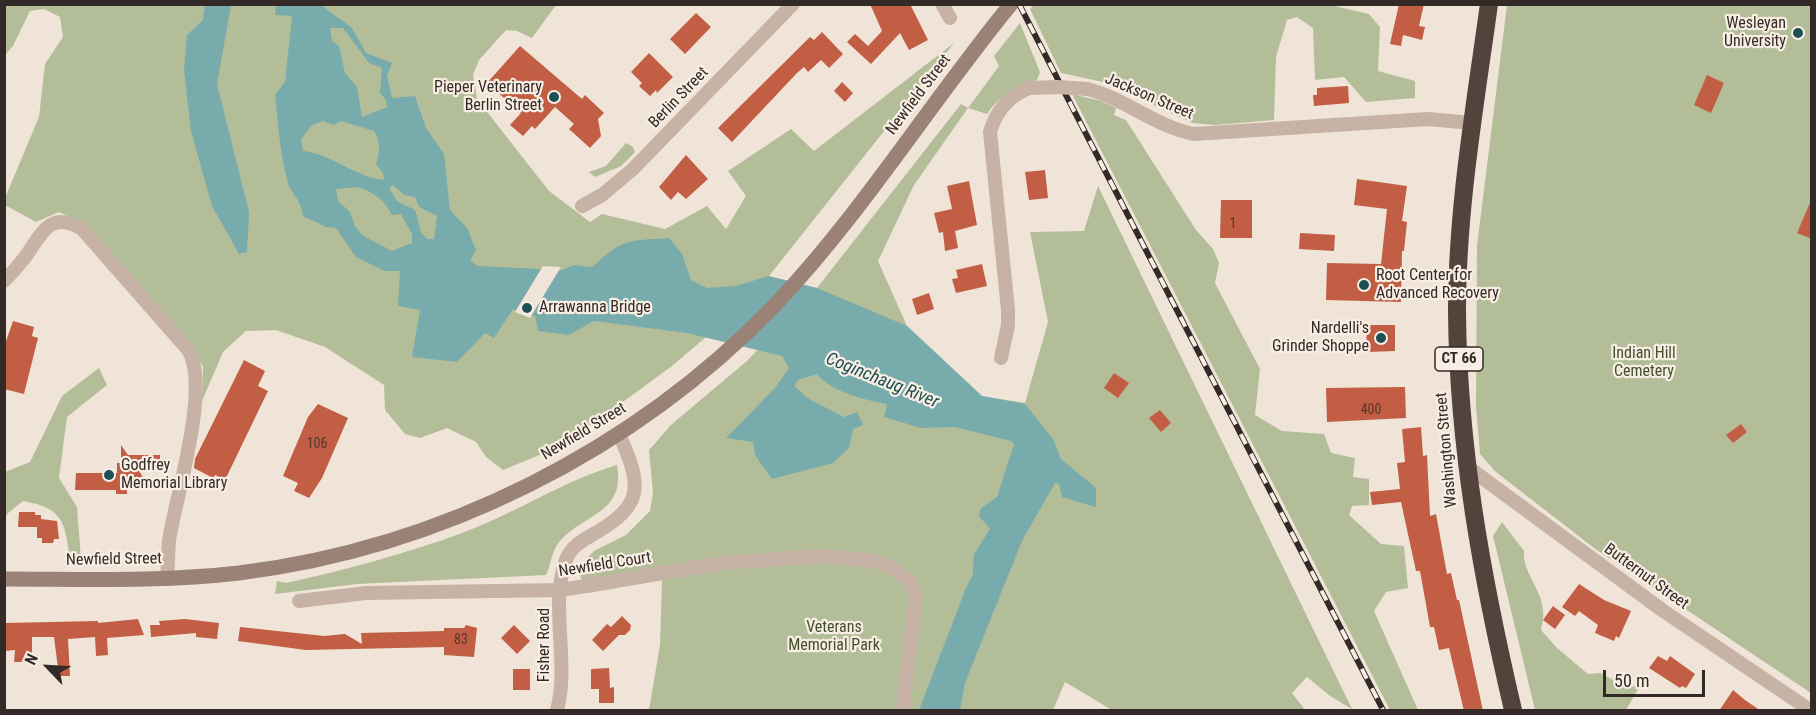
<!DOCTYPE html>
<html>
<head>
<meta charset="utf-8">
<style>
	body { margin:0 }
	#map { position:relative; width:1816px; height:715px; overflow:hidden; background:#f0e4d8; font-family:"Roboto Condensed",sans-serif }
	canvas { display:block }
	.frame { position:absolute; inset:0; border:6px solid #332926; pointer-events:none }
	.north { position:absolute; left:18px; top:637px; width:60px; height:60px; -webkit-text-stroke:4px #f8eee4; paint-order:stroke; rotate:295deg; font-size:16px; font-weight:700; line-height:24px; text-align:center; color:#332926 }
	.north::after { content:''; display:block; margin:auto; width:21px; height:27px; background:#332926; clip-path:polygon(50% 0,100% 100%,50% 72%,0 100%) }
	.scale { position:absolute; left:1603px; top:670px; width:102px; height:27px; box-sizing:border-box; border:3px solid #332926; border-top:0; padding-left:8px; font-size:18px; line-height:21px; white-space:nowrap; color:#332926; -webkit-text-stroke:4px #f8eee4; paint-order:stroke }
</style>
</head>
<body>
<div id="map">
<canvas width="1816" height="715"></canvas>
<div class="frame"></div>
<div class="north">N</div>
<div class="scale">50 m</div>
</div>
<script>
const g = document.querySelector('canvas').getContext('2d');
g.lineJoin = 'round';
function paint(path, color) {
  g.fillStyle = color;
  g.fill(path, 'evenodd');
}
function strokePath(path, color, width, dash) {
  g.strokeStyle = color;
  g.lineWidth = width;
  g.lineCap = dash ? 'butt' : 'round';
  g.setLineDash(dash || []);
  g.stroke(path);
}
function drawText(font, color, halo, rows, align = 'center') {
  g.font = font + ' "Roboto Condensed",sans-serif';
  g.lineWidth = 4.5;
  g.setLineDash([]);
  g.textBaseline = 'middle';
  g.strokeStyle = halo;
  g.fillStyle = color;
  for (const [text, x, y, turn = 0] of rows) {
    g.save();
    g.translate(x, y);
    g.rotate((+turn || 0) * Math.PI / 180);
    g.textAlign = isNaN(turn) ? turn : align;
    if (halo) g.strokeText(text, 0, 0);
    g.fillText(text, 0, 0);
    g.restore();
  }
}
const green = new Path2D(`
	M1034,4H1326L1369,14L1380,27L1378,71L1415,81V98L1366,102L1344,77L1315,80L1313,28L1297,17L1287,20L1276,57L1274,120L1215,125L1193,123L1103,82L1061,73L1030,9Z
	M5,5H556L532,38L517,31L506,30L479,60L473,75L477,99L549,191L590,222L602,214L665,229L707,206L726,229L746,196L728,171L791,129L814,151L954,43L769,276L734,313L672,366L564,445L503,470L486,457L476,442L447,428L420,438L405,434L385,410L384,385L325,347L276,330L246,331L223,352L202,401L203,366L89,227L59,212L36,222L5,205V198L39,117L45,64L63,37L60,17L44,9L30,11L13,46L5,55Z
	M1507,5H1811V693L1594,548L1496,472L1480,454L1476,407L1477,246Z
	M1020,23L1040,72L1037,80C1015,87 1000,95 987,114L968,108L914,185L878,261L907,326L982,396L1025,403L1048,322L1030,232L1084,231L1098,186L1352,709L1330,696L1307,677L1292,693L1305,710H1112L1065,682L1053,710H649L660,645L662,580L588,593L577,569L594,551L626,535L650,511L653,493L649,450L672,424L747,361L817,288L961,104L968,108L999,66L994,56Z
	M1072,94L1101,101L1116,108L1114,115L1126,120L1196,230L1213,249L1219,263L1215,283L1260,369L1255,415L1282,431L1324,434L1331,453L1355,458L1353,477L1369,479V505L1352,506L1349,515L1381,544L1404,546L1408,588L1386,592L1374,611L1418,710H1390Z
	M626,143L633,147L635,152L621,166L595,177L589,172L606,166Z
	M99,368L107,385L67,417L59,478L77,507L81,560H70C65,523 64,508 23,501L7,514L5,521V472L30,462L62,396Z
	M617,465C627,518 574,514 555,549C551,557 550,567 546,575L357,584L275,594L277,581L286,583C345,570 405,554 462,533C516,513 563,481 617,465Z
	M1502,522L1524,551C1522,572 1542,589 1543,611C1544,617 1542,624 1541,630L1557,648L1588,674L1600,673L1628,688L1641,684L1626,710H1535L1493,536Z`);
const water = new Path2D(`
	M205,5H231L217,84L249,212L247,252L239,254L212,206L191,131L184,70L187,35L203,20Z
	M276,5H321L352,28L366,53L392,63L387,76L392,98L415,96L426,128L444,154L450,210L467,228L476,250L470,260L478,266L562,270L574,265L592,267C624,238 627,241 669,238L682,254L691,280L707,288L736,286L769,276L817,288L907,326L982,396L1025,404L1053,439L1061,459L1096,488V507L1062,497L1059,484L1055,483L1022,541L965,683L960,710H919L966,588L973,574L974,554L990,529L979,516L980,509L997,497L1014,444L1011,441L955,427L921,428L884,417L887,404C866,400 831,392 817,374L798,380L794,386L809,399L844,417L857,412L863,425L853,429L849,448L833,463L772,479L755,455L753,442L726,438L775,388L789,368L782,356L687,333L594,321L569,335L538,331L535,316L513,309L494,338L485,333L457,362L412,357L420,310L398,306L400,271H385L356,257L336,228L326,227L303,216C300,196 292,197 288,183C280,154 278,124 275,95L285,82L292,16L275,15ZM330,28H343L369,63L382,68L380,93L386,100L387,107L362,117L357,87L345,73L339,46L332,41ZM323,121L334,125L341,121L374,131C381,143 380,151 376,164L383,173L384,180C355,177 332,154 303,151L301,139L312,125ZM393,185L404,195L415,197L419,207L437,216L434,239H427L421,232L415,210L397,201L389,188ZM358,187C374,193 384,199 392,215L401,214L412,234V243L392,251L362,235L355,226L350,212L338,201L336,189Z`);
const pier = new Path2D(`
	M543,266L561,267L530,318L515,312Z`);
const building = new Path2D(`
	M870,4H910L928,40L909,50L900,33L871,64L847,42L855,34L868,46L882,31Z
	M1399,4H1424L1419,26L1425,27L1422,40L1403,35L1401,46L1390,44Z
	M696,13L711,27L685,54L670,39Z
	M822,32L843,54L829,68L821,60L808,72L804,67L797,73L732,142L718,128L810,37L814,40Z
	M520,46L582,99L585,95L604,113L598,119L601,136L590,148L569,129L574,124L555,107L535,129L532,126L523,136L510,125L521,113L487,83Z
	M649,53L673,77L657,93L656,90L650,96L639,86L642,83L631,72Z
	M1707,75L1724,83L1711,113L1694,105Z
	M842,82L853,93L845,102L834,91Z
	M1348,86L1349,103L1314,106L1313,95H1317V88Z
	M686,155L708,179L686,199L678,192L671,200L659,187Z
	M1045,170L1048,198L1029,200L1025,172Z
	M1357,179L1407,186L1402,221L1407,222L1404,251H1402L1401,302L1326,300L1327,263L1381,264L1387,209L1354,205Z
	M969,181L977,225L955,231L958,248L945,251L943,232L939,233L934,213L952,209L947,186Z
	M1812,198V239L1797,233Z
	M1221,200H1252V238H1220Z
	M1300,233L1335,235L1334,251L1299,249Z
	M982,264L987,286L956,293L952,279L958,278L956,270Z
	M929,293L934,309L917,315L912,299Z
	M13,321L34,327L32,336L38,338L24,394L4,389V347Z
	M1366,325H1395V351L1367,352Z
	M244,360L265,371L258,386L268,391L225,480L215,475L213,478L194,468L195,459Z
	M1114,373L1129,383L1118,398L1104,388Z
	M1405,387L1406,418L1327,422L1326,388Z
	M318,404L348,418L322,478L309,498L294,491L298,483L283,476L308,417Z
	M1160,410L1171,423L1161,432L1149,418Z
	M1741,424L1747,432L1733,443L1726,435Z
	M1421,427L1423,456L1427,455L1430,516L1436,514L1447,574L1451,573L1457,600H1459L1483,711H1464L1449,648L1439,650L1434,627H1430L1420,571H1416L1401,502L1372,505L1370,492L1400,489L1397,463L1405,462L1402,429Z
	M121,445L128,455H160V463L135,465L145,480L144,489L127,488V494H116V490H75L76,473H117V463H121Z
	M19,512H35V515H41V519L57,521L59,539H54L53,543H42V538H37V527H18Z
	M1579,584L1604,600L1631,611L1619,638L1616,636L1614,641L1595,633L1598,625L1579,611L1575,616L1562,607Z
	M1553,606L1565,615L1555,629L1543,620Z
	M622,616L631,625L630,630L625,635H619L603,651L592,640L607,624L611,627Z
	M138,619L144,635L107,638L108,655L96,656L95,637L68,639L70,676H59L54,637H32V662H14L15,650L4,651V623L98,621V623Z
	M185,619L219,623L217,639L196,637V633L151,637L150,625H160L159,621Z
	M466,625L477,628L474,657L444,655V647L306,650L238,641L240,627L324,636L345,634L362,644L361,633L444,631V628H464Z
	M514,625L530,641L517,654L501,638Z
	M1658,656L1667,661L1670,656L1695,674L1686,688L1682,686L1680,688L1649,668Z
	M609,668L610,688L614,687V703H599V689H591V669Z
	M513,669H530V690H513Z
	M1733,690L1745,700L1761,711H1719Z`);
const street = new Path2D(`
	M942,4L950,18
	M1087,89C1124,98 1156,127 1194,134L1428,119L1472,123
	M582,206L602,195L633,169L793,4
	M4,281C12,273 19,265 26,256C42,233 50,210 82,229L189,351C210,390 176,495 169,541C168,553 168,566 167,578
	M1001,358L1008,325V310L990,132C996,111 1009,96 1029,88
	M1465,465L1662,610L1810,710
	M299,601L366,593L561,590L723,563L820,556L867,560L884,564L897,571L910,582L916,594L903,710
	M557,710C570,662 549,606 566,560C570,548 581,541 592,535C645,505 642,486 619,434`);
const secondary = new Path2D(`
	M4,579C82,579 161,582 239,573C441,548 634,451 775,305C863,212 930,103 1011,4`);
const highway = new Path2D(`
	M1489,4C1475,106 1457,208 1457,311C1458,447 1482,578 1513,710`);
const rail = new Path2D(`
	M1019,4L1383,710`);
const streetBridge = new Path2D(`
	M1029,88L1057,87L1087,89`);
const markers = [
	[1798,33,6,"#1d5052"],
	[554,97,6,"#1d5052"],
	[1364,285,6,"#1d5052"],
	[527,308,6,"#1d5052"],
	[1381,338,6,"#1d5052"],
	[109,475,6,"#1d5052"]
];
const numberNames = [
	["1",1233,224],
	["400",1371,410],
	["106",317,444],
	["83",461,640]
];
const shields = [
	[1459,359,48]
];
const shieldNames = [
	["CT 66",1459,359]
];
const poiNames = [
	["Wesleyan",1786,24],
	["University",1786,42],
	["Pieper Veterinary",542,88],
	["Berlin Street",542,106],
	["Root Center for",1376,276,"left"],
	["Advanced Recovery",1376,294,"left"],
	["Arrawanna Bridge",539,308,"left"],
	["Nardelli's",1369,329],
	["Grinder Shoppe",1369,347],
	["Godfrey",121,466,"left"],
	["Memorial Library",121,484,"left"]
];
const streetNames = [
	["Newfield Street",919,95,-53],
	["Jackson Street",1149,97,23],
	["Berlin Street",679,98,-46],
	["Newfield Street",584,432,-31],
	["Washington Street",1447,450,-95],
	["Newfield Street",114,560,-1],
	["Newfield Court",605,565,-9],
	["Butternut Street",1646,577,36],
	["Fisher Road",545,645,-90]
];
const parkNames = [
	["Indian Hill",1644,354],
	["Cemetery",1644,372],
	["Veterans",834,628],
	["Memorial Park",834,646]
];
const waterNames = [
	["Coginchaug River",882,381,22]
];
paint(green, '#b3be99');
paint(water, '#78abab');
paint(pier, '#f0e4d8');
paint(building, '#c15e44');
strokePath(street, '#c7b3a5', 14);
strokePath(secondary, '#9a8276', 15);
strokePath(highway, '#53433d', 18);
strokePath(rail, '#332926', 6);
strokePath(rail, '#f8eee4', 4, [11]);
strokePath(streetBridge, '#c7b3a5', 14);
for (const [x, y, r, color] of markers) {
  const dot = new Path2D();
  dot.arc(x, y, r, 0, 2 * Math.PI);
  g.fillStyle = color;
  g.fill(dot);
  strokePath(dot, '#f8eee4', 2);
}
drawText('14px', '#56362e', null, numberNames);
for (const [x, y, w] of shields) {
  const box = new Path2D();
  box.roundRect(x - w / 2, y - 12, w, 24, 4.5);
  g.fillStyle = '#f8eee4';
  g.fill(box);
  strokePath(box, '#332926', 1.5);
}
drawText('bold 15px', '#332926', null, shieldNames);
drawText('16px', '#332926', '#f8eee4', poiNames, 'right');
drawText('16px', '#332926', '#f8eee4', streetNames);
drawText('16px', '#43502b', '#f8eee4', parkNames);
drawText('italic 18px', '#1d5052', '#f8eee4', waterNames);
</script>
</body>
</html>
